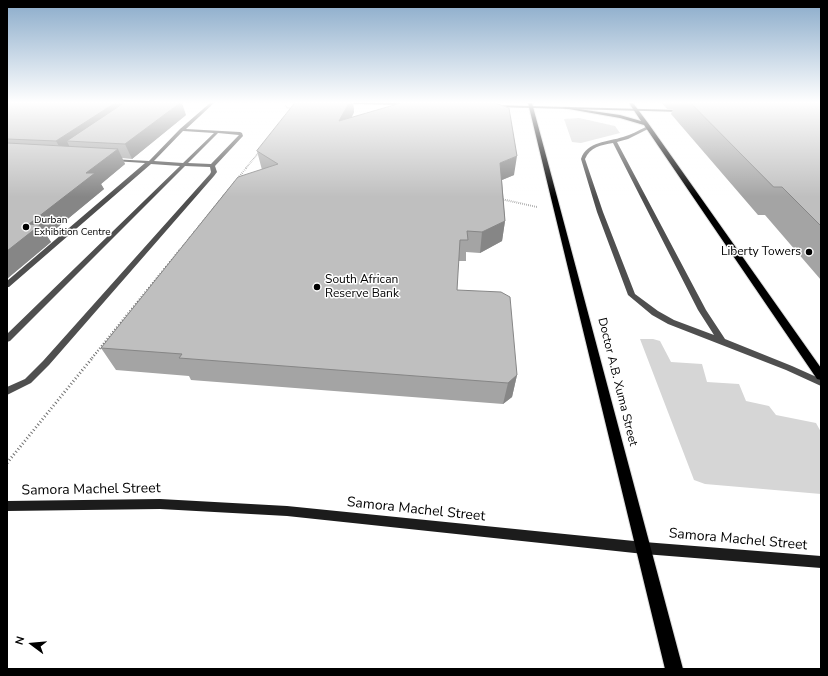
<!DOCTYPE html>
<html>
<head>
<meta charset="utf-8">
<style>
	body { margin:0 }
	#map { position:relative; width:828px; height:676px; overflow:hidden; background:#fff; font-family:"Nunito Sans",sans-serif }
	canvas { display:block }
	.frame { position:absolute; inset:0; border:8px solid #000; pointer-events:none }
	.north { position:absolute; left:12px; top:624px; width:40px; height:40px; -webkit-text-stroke:3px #fff; paint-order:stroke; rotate:286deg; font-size:11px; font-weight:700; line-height:16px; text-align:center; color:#000 }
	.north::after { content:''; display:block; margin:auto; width:14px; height:18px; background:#000; clip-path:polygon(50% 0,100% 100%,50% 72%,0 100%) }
</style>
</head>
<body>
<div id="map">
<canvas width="828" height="676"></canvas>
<div class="frame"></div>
<div class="north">N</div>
</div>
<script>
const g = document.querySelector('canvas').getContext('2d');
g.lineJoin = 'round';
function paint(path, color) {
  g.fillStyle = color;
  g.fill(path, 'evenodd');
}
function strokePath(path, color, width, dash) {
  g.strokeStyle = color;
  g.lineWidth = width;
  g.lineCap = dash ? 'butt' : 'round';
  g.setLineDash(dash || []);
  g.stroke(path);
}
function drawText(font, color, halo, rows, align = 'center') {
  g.font = font + ' "Nunito Sans",sans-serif';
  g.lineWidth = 3;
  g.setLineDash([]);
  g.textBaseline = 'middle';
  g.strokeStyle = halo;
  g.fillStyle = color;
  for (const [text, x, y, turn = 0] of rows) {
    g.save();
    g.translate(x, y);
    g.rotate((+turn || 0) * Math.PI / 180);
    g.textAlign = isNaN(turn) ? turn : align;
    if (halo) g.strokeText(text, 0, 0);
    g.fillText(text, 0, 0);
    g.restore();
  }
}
const green = new Path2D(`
	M579,118L615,126L620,133L581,143L572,142L564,119Z
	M640,339H653L660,341L671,362L702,364L707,382L739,384L746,401L769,406L776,415L816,423L821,432V494L705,484L694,480Z`);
const pathFar3 = new Path2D(`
	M285,106L292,110
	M246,168L259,152`);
const pathFar2 = new Path2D(`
	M501,199L537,207
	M179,251L247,167`);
const pathFar1 = new Path2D(`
	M92,358L180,250`);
const path = new Path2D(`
	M7,463L93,357`);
const lane = new Path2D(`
	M210,103H214L186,129L240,132L242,133L243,136L215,166L217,172L214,176L49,365L31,383L7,395V387L25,379L43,361L210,174L211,172L210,167L185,166L10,341L7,342V334L180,166L151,164L9,287H7V281L145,163L113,161H111V159L149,161L180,129ZM183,131L214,133L183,163L154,161ZM218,133L239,135L211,164L188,163Z
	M646,127L650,128L628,139L617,142L706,310L725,339L792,366L821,379V386L786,370L668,324L652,315L628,295L597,212L581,159C587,141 608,142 623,137C631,135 639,130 646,127ZM613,143L698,310L714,335L674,320L658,311L635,294L603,212L585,159C590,147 601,145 613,143Z`);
const secondary = new Path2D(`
	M351,103H404L410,104L408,105L353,104Z
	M493,105L682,110L684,111L682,112L494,107Z
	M160,499L287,506L644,542L821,556V568L644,554L287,516L160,509L7,511V501Z`);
const primary = new Path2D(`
	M528,103H532L683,669H665Z
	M629,103H633L648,123L821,368V380L817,379L644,125L620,118L563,108L565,107L620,115L641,121Z`);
const wall = new Path2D(`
	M7,103L122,105L186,115L132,159L122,158L125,164L101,184L104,189L47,236L51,242L8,278H7Z
	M295,103H353L354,112L352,117L514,175L502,180L505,221L502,241L480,253L466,252V261H458L457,290L517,375L512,397L503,404L191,380L189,376L116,370L101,348L262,170L257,151Z
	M662,103H821V280L765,215H758L671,114L673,109H667Z`);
const shadedWall = new Path2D(`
	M115,103H121L125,113L67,141L71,150L64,155L56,141Z
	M180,103H182L186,115L132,159L125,144Z
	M349,103H353L354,112L341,138L339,121Z
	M118,149L125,164L101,184L104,189L47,236L51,242L8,278L7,277V251L29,224L86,173Z
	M517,156L514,175L497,182L500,163Z
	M505,221L502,241L480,253L482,232Z
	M517,375L512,397L503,404L508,383Z`);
const building = new Path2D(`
	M7,103H115L56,141L7,139Z
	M124,103H180L125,144L67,141Z
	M295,103H349L339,121L401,103H495L509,108L517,156L500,163L505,221L482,232L467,231L468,240H460L457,290L501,292L510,297L517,375L508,383L179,358L182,354L101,348L238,177L278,164L257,151Z
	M691,103H821V226L782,187H774Z
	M7,143L118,149L86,173H95L29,224L40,225L7,251Z`);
const markers = [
	[26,227,4,"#000"],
	[809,252,4,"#000"],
	[317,287,4,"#000"]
];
const farPoinames = [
	["Durban",34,221],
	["Exhibition Centre",34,233]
];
const poiNames = [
	["Liberty Towers",801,252],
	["South African",325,280,"left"],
	["Reserve Bank",325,294,"left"]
];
const streetNames = [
	["Doctor A.B. Xuma Street",617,382,76]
];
const nearStreetnames = [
	["Samora Machel Street",91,490,-1],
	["Samora Machel Street",416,510,6],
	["Samora Machel Street",738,540,5]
];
paint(green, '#d6d6d6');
strokePath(primary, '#dbdbdb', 2);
strokePath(pathFar3, '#717171', 1.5, [0.5, 1]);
strokePath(pathFar2, '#717171', 2, [0.5, 1.5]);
strokePath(pathFar1, '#717171', 2.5, [1, 2]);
strokePath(path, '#717171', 3, [1, 2.5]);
paint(lane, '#4f4f4f');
paint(secondary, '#1c1c1c');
paint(primary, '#000');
paint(wall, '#a4a4a4');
paint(shadedWall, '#868686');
paint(building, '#bfbfbf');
strokePath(building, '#868686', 1);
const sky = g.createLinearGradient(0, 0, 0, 197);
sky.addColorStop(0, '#8aabca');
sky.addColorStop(0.52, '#fff');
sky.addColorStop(1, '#ffffff00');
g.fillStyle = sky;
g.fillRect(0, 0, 828, 197);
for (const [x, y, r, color] of markers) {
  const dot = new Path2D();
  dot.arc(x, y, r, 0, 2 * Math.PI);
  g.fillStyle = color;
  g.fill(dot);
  strokePath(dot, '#fff', 1.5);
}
drawText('10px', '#000', '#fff', farPoinames, 'left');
drawText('12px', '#000', '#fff', poiNames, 'right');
drawText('12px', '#000', '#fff', streetNames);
drawText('14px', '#000', '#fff', nearStreetnames);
</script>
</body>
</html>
